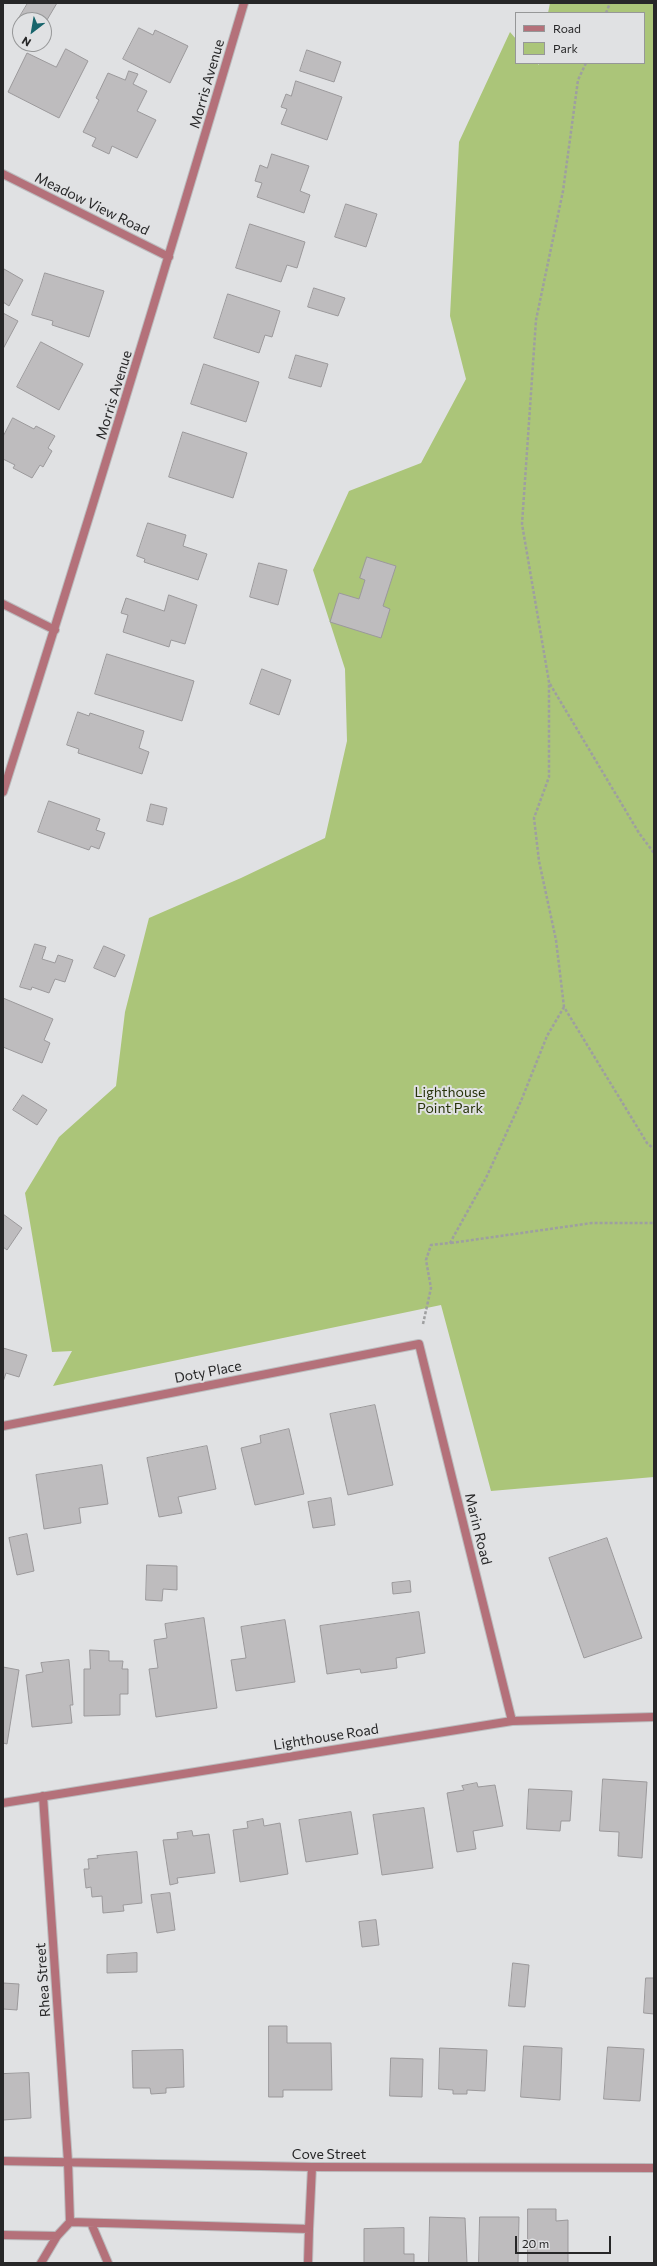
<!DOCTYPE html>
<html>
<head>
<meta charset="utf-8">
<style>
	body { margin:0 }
	#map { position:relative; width:657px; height:2266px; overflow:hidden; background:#e0e1e3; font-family:Commissioner,sans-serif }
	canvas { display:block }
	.frame { position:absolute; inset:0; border:4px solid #272728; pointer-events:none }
	.legend { position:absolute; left:515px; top:12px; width:130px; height:52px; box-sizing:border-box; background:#e0e1e3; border:1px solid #969798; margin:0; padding:5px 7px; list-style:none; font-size:12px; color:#272728 }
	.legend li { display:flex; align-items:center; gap:8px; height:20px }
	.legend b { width:20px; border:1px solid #969798 }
	.north { position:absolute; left:12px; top:12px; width:40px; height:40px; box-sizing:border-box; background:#e0e1e3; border:1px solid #969798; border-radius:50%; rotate:211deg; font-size:11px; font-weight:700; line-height:16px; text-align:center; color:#272728 }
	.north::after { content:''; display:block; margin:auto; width:14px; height:18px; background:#18656c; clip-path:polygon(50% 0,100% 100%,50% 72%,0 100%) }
	.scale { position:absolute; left:515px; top:2236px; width:96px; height:18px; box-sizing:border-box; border:2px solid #272728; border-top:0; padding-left:5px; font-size:12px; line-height:14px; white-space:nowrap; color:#272728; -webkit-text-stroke:3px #e0e1e3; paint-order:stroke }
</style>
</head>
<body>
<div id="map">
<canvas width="657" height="2266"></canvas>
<div class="frame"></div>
<ul class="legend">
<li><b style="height:5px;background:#b4717a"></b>Road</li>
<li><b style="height:11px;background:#abc579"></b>Park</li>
</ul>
<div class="north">N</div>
<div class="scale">20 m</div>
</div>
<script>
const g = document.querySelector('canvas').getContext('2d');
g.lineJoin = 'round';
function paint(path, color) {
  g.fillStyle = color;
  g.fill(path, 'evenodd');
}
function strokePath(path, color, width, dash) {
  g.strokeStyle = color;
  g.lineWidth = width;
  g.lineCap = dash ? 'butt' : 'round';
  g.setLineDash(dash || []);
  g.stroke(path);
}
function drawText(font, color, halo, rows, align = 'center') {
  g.font = font + ' Commissioner,sans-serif';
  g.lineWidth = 4;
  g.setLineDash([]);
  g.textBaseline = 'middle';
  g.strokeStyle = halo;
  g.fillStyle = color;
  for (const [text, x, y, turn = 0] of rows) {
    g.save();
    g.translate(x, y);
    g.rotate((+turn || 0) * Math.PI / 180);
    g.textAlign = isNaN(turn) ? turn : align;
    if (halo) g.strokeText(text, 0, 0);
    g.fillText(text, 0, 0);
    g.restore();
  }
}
const green = new Path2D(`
	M550,3H654V1477L491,1491L441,1305L53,1386L72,1351L52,1352L25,1193L59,1137L116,1086L125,1012L149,918L241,878L325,838L347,741L345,669L313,570L349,491L421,463L466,379L450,316L459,142L510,32L516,39V63H537L539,65V63H644V13H548Z`);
const building = new Path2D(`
	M28,3H57L44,25V20L19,18Z
	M139,28L153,35L155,30L188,46L170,83L123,59Z
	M66,49L88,61L59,118L8,92L27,53L56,67Z
	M307,50L341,62L334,82L300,71Z
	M129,71L138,74L133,84L147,91L137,111L156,120L137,158L112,146L109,154L92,146L96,138L83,132L99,100L96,98L108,73L125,80Z
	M296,81L342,97L327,140L281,124L287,109L281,107L286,94L291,96Z
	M272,154L309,166L300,191L310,195L304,213L257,197L262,183L255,181L260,165L267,168Z
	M346,204L377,214L366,247L335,237Z
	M250,224L305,242L297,268L287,265L281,282L236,268Z
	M4,269L23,280L9,306L3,302Z
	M45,273L104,291L89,337L52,325L53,321L32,315Z
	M314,288L345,298L338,316L308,307Z
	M228,294L280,311L272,337L265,335L259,353L214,338Z
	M3,313L18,321L3,349Z
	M41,342L83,364L59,410L17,387Z
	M296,355L328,364L321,387L289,378Z
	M204,364L259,382L246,422L191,404Z
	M13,418L34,429L36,426L55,436L48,448L52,451L43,467L40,465L32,478L13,468L15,465L3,459V437Z
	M183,432L247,453L233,498L169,477Z
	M148,523L186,535L183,546L207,554L198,580L144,562L145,559L137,556Z
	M367,557L396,566L383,606L390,609L381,638L330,622L339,593L359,599L365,580L360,578Z
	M259,563L287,570L278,605L250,597Z
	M169,595L197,605L185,644L171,640L169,647L123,632L128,615L121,613L126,598L164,611Z
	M107,654L194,681L182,721L95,694Z
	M262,669L291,680L279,715L250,704Z
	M78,712L89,716L90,713L144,731L139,748L149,752L142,774L78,753L79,749L67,745Z
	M49,801L100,819L96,830L105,833L99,849L91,846L89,850L38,832Z
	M151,804L167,808L163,825L147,821Z
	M35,944L46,947L42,959L55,963L58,955L73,960L65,982L55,979L49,993L32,987L31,990L20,987Z
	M104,946L125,955L115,977L94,968Z
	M3,998L53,1019L44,1040L50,1043L42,1063L3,1047Z
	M23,1095L47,1110L37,1125L13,1110Z
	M3,1214L22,1228L7,1250L3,1247Z
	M3,1348L27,1355L19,1377L6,1373L3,1382Z
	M375,1405L393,1485L348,1495L330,1414Z
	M289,1429L304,1494L255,1505L241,1448L261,1443L260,1436Z
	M207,1446L216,1489L178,1497L182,1513L159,1517L147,1458Z
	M102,1465L108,1504L79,1508L81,1523L44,1529L36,1475Z
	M331,1498L335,1525L313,1528L308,1502Z
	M27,1534L34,1571L17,1575L9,1538Z
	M607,1538L642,1638L584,1658L549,1558Z
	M147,1565L177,1566V1590L163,1589L162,1601L146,1600Z
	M410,1581L411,1592L393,1594L392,1583Z
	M419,1612L425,1653L396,1658L397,1668L361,1673L360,1669L327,1674L320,1626Z
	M204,1618L217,1708L156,1717L149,1669L158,1668L154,1640L167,1638L165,1624Z
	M285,1620L295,1682L236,1691L231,1660L246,1658L241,1627Z
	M90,1650L109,1651V1661H123L122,1669H128V1694H120V1715L84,1716V1669H90Z
	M69,1660L73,1705H70L72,1723L32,1727L26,1675L43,1672L41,1663Z
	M3,1667L19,1670L7,1744L3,1743Z
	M603,1779L647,1782L642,1858L618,1856L619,1832L600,1831Z
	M477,1783L478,1787L495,1785L503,1826L473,1831L476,1849L457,1852L447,1793L464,1790L462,1786Z
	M529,1789L572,1791L570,1821H561L560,1831L527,1829Z
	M424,1808L433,1868L382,1875L373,1815Z
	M351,1812L358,1854L306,1862L299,1820Z
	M263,1819L264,1826L280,1823L288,1874L240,1882L233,1830L248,1828L247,1822Z
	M192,1831L193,1836L209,1834L215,1873L177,1878L178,1883L170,1885L163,1840L178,1839L177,1833Z
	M137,1852L142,1903L123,1905L124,1911L103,1913L102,1896L92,1897L91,1887L86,1888L84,1869H89L88,1859L98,1858L97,1856Z
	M170,1893L175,1930L157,1933L151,1895Z
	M376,1920L379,1945L362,1947L359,1922Z
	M137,1953V1972L107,1973V1955Z
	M513,1963L529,1965L525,2007L509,2006Z
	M646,1978H654V2014L644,2013Z
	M3,1983L19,1984L17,2010L3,2009Z
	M269,2026H287V2043H331L332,2090H283V2097H269Z
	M524,2046L562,2048L560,2100L521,2097Z
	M608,2047L644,2049L640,2101L604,2099Z
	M440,2048L487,2050L485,2091L467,2090V2094H453V2090L439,2089Z
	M183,2050L184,2087L166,2088V2093L151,2094L150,2088H133L132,2051Z
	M391,2058L423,2059L422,2097L390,2096Z
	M29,2073L31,2118L3,2120V2074Z
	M528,2209H556V2221L568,2220V2263H528Z
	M430,2217L465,2218L467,2263H429Z
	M480,2217H519L518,2263H479Z
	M404,2228V2254H414V2263H364V2229Z`);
const path = new Path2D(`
	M606,13L610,3
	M586,63L578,80L563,191L536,320L522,524L549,682V777L534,818L539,861L556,940L564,1007L647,1143L654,1149
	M550,684L639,833L654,853
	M451,1243L592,1223H654
	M423,1324L431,1288L426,1260L431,1245L450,1243L486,1178L521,1101L547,1036L564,1007`);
const service = new Path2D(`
	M68,2162L70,2222L309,2229L312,2167
	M91,2223L108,2263
	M3,2235L57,2236
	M41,2263L57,2236L70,2222
	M308,2263L309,2229`);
const minor = new Path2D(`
	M3,174L169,257
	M3,604L55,630
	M3,792C86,530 166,267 244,3
	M3,1426L419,1344L512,1721
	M43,1796L68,2162
	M3,1803L512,1721L654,1717
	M3,2161L312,2167L654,2168`);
const streetNames = [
	["Morris Avenue",207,84,-74],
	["Meadow View Road",92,204,26],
	["Morris Avenue",114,395,-73],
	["Doty Place",208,1372,-11],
	["Marin Road",478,1529,76],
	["Lighthouse Road",326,1737,-9],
	["Rhea Street",43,1980,-94],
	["Cove Street",329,2154]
];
const parkNames = [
	["Lighthouse",450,1092],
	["Point Park",450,1108]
];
paint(green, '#abc579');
paint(building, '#bebcbe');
strokePath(building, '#9b999b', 1);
strokePath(service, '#bbbcbe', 10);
strokePath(minor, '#bbbcbe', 10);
strokePath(path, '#9e9fa0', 2.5, [3, 2]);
strokePath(service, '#b4717a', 8);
strokePath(minor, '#b4717a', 8);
drawText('14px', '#272728', '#e0e1e3', streetNames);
drawText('14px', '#28340b', '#e0e1e3', parkNames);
</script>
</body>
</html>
